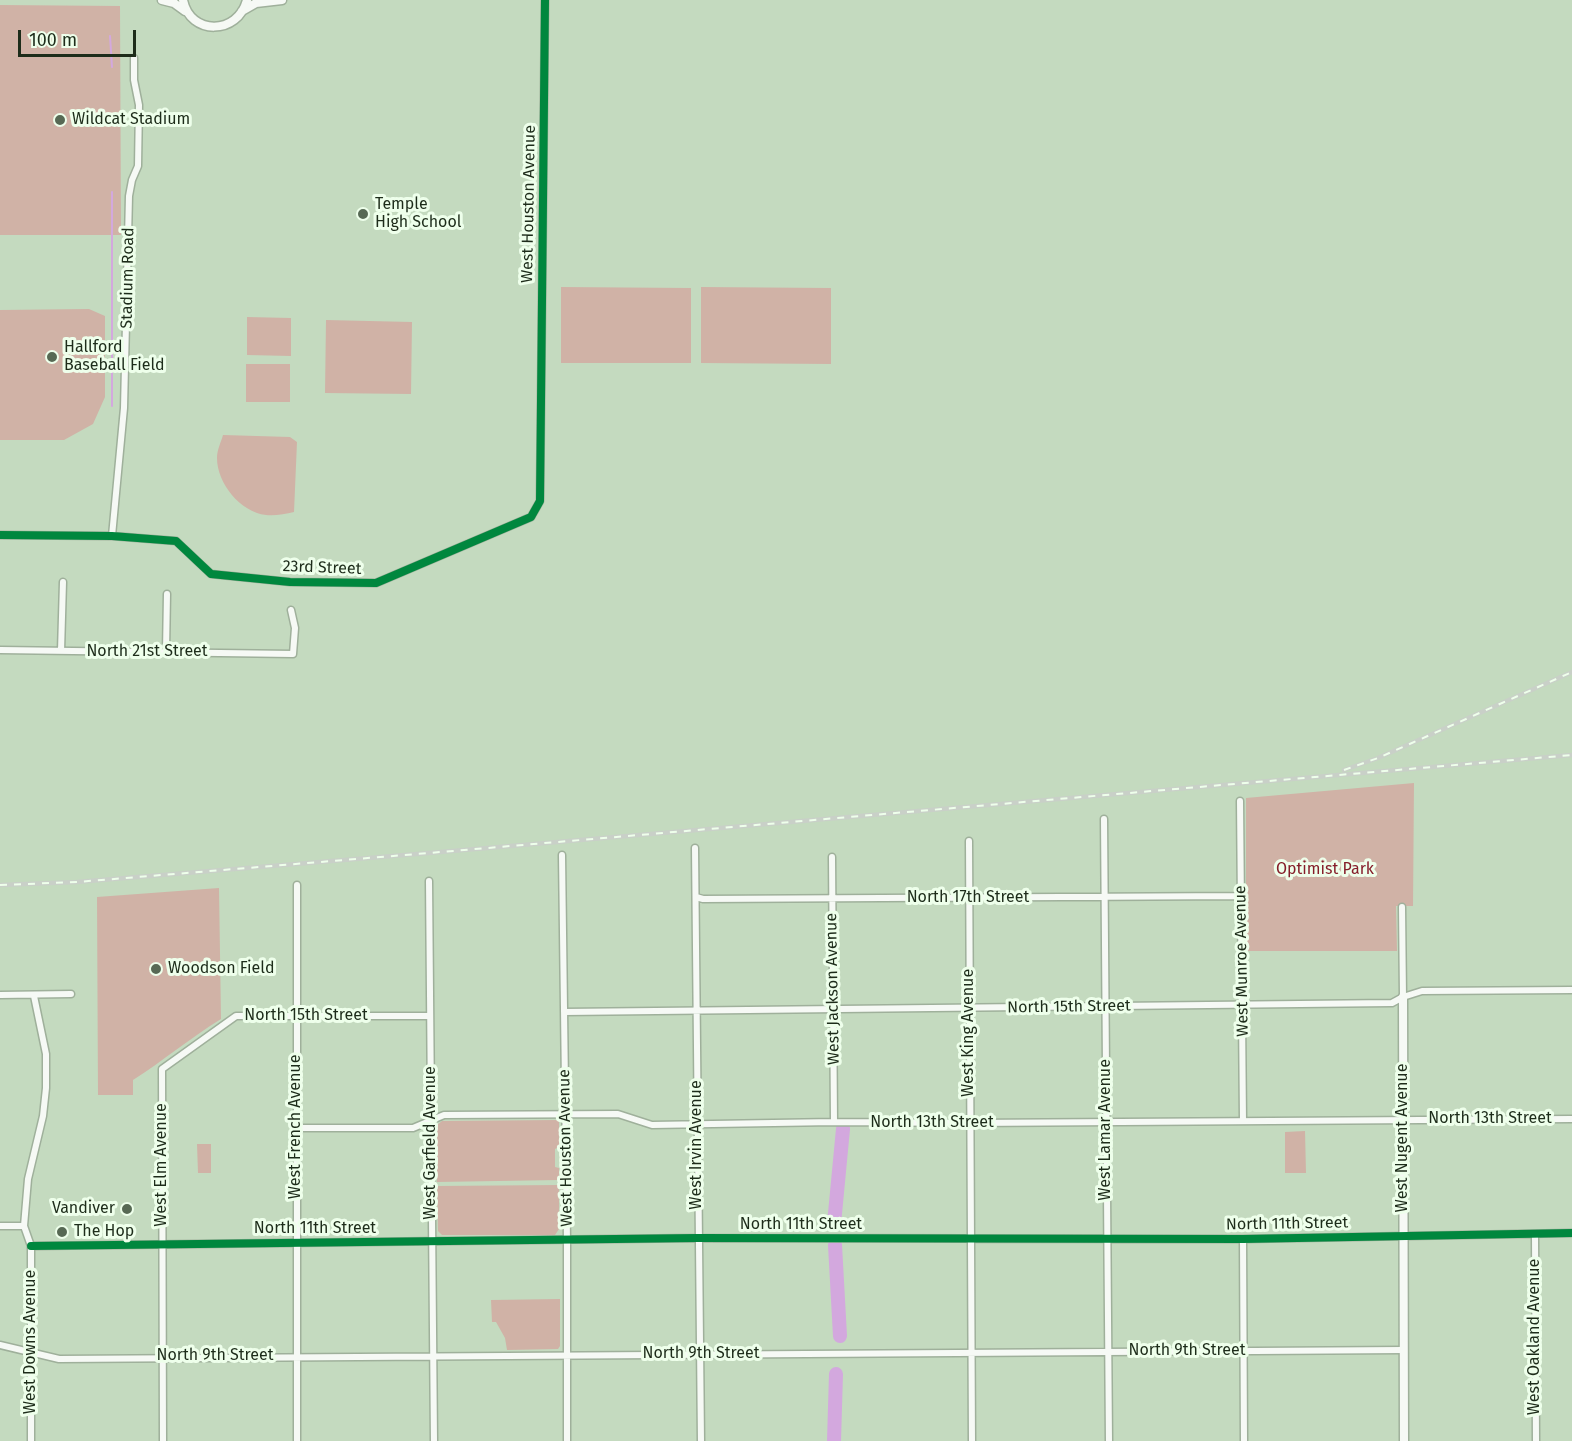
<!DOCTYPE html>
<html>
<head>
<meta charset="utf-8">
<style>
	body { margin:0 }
	#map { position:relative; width:1572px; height:1441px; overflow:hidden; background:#c4dabf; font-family:"Fira Sans",sans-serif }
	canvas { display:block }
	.scale { position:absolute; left:18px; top:30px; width:118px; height:27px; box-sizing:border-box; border:3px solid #1d2c1a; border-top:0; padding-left:8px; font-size:18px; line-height:21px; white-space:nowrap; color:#1d2c1a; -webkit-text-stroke:4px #eeffeb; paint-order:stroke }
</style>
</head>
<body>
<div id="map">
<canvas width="1572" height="1441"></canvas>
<div class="scale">100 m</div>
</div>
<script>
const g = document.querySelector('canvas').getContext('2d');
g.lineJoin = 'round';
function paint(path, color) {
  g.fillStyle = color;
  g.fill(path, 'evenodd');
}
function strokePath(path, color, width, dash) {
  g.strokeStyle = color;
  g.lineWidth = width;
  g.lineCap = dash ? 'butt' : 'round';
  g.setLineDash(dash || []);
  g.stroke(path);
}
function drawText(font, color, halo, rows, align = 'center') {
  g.font = font + ' "Fira Sans",sans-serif';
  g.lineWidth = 6;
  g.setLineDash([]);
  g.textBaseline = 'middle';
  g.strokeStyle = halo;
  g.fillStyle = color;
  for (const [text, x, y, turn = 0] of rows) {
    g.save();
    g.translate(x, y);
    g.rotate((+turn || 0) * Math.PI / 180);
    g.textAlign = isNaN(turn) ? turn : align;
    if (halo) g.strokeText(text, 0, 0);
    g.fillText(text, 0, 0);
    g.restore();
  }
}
const green = new Path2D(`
	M0,5L120,6L121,235H0Z
	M561,287L691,288V363H561Z
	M701,287L831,288V364L701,363Z
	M89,309L105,316V397L93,424L64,440H0V310Z
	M247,317L291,318V356L247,355Z
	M326,320L412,322L411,394L325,393Z
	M246,364H290V402H246Z
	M223,435L290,437L297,442L294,512C285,514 275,516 266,515C240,512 217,483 217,458C217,450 221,442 223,435Z
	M1414,783L1413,906H1396L1397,951H1246V798Z
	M219,888L221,1019C190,1038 163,1061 133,1080V1095H98L97,897Z
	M559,1120V1147L555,1149V1167L559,1168V1180L437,1182V1125L442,1121Z
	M1305,1131L1306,1173H1285V1132Z
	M197,1144H211V1173H198Z
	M559,1185V1229L555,1235H442L438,1231L437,1186Z
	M560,1299V1346L558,1349L507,1350L505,1338L496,1322H492L491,1300Z`);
const stream = new Path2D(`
	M110,36L112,67
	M112,192V406`);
const river = new Path2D(`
	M834,1224L843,1129
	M835,1245L840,1336
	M834,1441L836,1374`);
const minor = new Path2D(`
	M0,535L112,536L176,541L211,574L290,582L376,583L531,517L540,501L545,0
	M112,536L124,408L129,196L132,180L138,166L139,105L134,80V58
	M0,650L293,654L295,628L291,610
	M61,651L63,582
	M166,651L167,594
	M1240,801L1243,1121
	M1104,819L1109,1441
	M969,841L972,1441
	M695,848L701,1441
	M562,855L567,1240V1441
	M832,857L834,1122
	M429,881L434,1441
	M297,885V1441
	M696,897L703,899L1241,896
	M1402,907L1403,997
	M0,995L71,994
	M564,1012L1392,1003L1403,997L1422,991L1572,990
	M296,1128H413L444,1115L618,1114L652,1125L834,1122L970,1123L1572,1119
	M0,1226H24
	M1535,1234L1536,1441
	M1243,1239L1244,1441
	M31,1246L698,1238L1243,1239L1572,1233
	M0,1345L59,1359L1404,1350
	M31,1441V1246L24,1226L28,1179L43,1116L46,1088V1054L34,996
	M163,1441L162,1069L236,1016H430`);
const tertiary = new Path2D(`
	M162,0L174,3L185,11
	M183,0C190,36 238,35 247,0
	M242,11L256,3L282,0
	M1403,997L1404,1441`);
const rail = new Path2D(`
	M1344,770L1378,758L1572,672
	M0,885L77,882L429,853L1572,755`);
const cycleway = new Path2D(`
	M0,535L112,536L176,541L211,574L290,582L376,583L531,517L540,501L545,0
	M31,1246L698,1238L1243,1239L1572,1233`);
const markers = [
	[60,120,6,"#576954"],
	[363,214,6,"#576954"],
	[52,357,6,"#576954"],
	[156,969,6,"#576954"],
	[127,1209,6,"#576954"],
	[62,1232,6,"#576954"]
];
const poiNames = [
	["Wildcat Stadium",72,120],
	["Temple",375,205],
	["High School",375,223],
	["Hallford",64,348],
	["Baseball Field",64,366],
	["Woodson Field",168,969],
	["Vandiver",115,1209,"right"],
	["The Hop",74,1232]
];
const streetNames = [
	["West Houston Avenue",529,204,-89],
	["Stadium Road",128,278,-89],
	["23rd Street",322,568,2],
	["North 21st Street",147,652],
	["North 17th Street",968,898],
	["West Munroe Avenue",1242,961,-91],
	["West Jackson Avenue",833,989,-91],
	["North 15th Street",1069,1007,-1],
	["North 15th Street",306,1016],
	["West King Avenue",969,1033,-90],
	["North 13th Street",1490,1119],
	["North 13th Street",932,1123],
	["West French Avenue",296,1127,-90],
	["West Lamar Avenue",1106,1130,-90],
	["West Nugent Avenue",1403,1138,-90],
	["West Garfield Avenue",431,1143,-90],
	["West Irvin Avenue",697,1145,-90],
	["West Houston Avenue",566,1148,-91],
	["West Elm Avenue",162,1165,-90],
	["North 11th Street",1287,1224,-1],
	["North 11th Street",801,1225],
	["North 11th Street",315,1229],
	["West Oakland Avenue",1535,1337,-90],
	["West Downs Avenue",31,1342,-90],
	["North 9th Street",1187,1351],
	["North 9th Street",701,1354],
	["North 9th Street",215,1356]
];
const parkNames = [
	["Optimist Park",1325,870]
];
paint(green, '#d0b2a6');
strokePath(stream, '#d3a8de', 2);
strokePath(river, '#d3a8de', 14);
strokePath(minor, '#9fb09b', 9);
strokePath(tertiary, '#9fb09b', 11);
strokePath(minor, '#f6f9f5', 6);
strokePath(tertiary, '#f6f9f5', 8);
strokePath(rail, '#c9d0c8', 4.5);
strokePath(rail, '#eeffeb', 2, [7]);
strokePath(cycleway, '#00873e', 8);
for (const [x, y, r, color] of markers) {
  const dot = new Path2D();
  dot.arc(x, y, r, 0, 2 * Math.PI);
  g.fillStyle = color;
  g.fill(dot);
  strokePath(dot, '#eeffeb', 2);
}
drawText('16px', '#1d2c1a', '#eeffeb', poiNames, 'left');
drawText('16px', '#1d2c1a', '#eeffeb', streetNames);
drawText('16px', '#851d29', '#eeffeb', parkNames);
</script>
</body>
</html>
